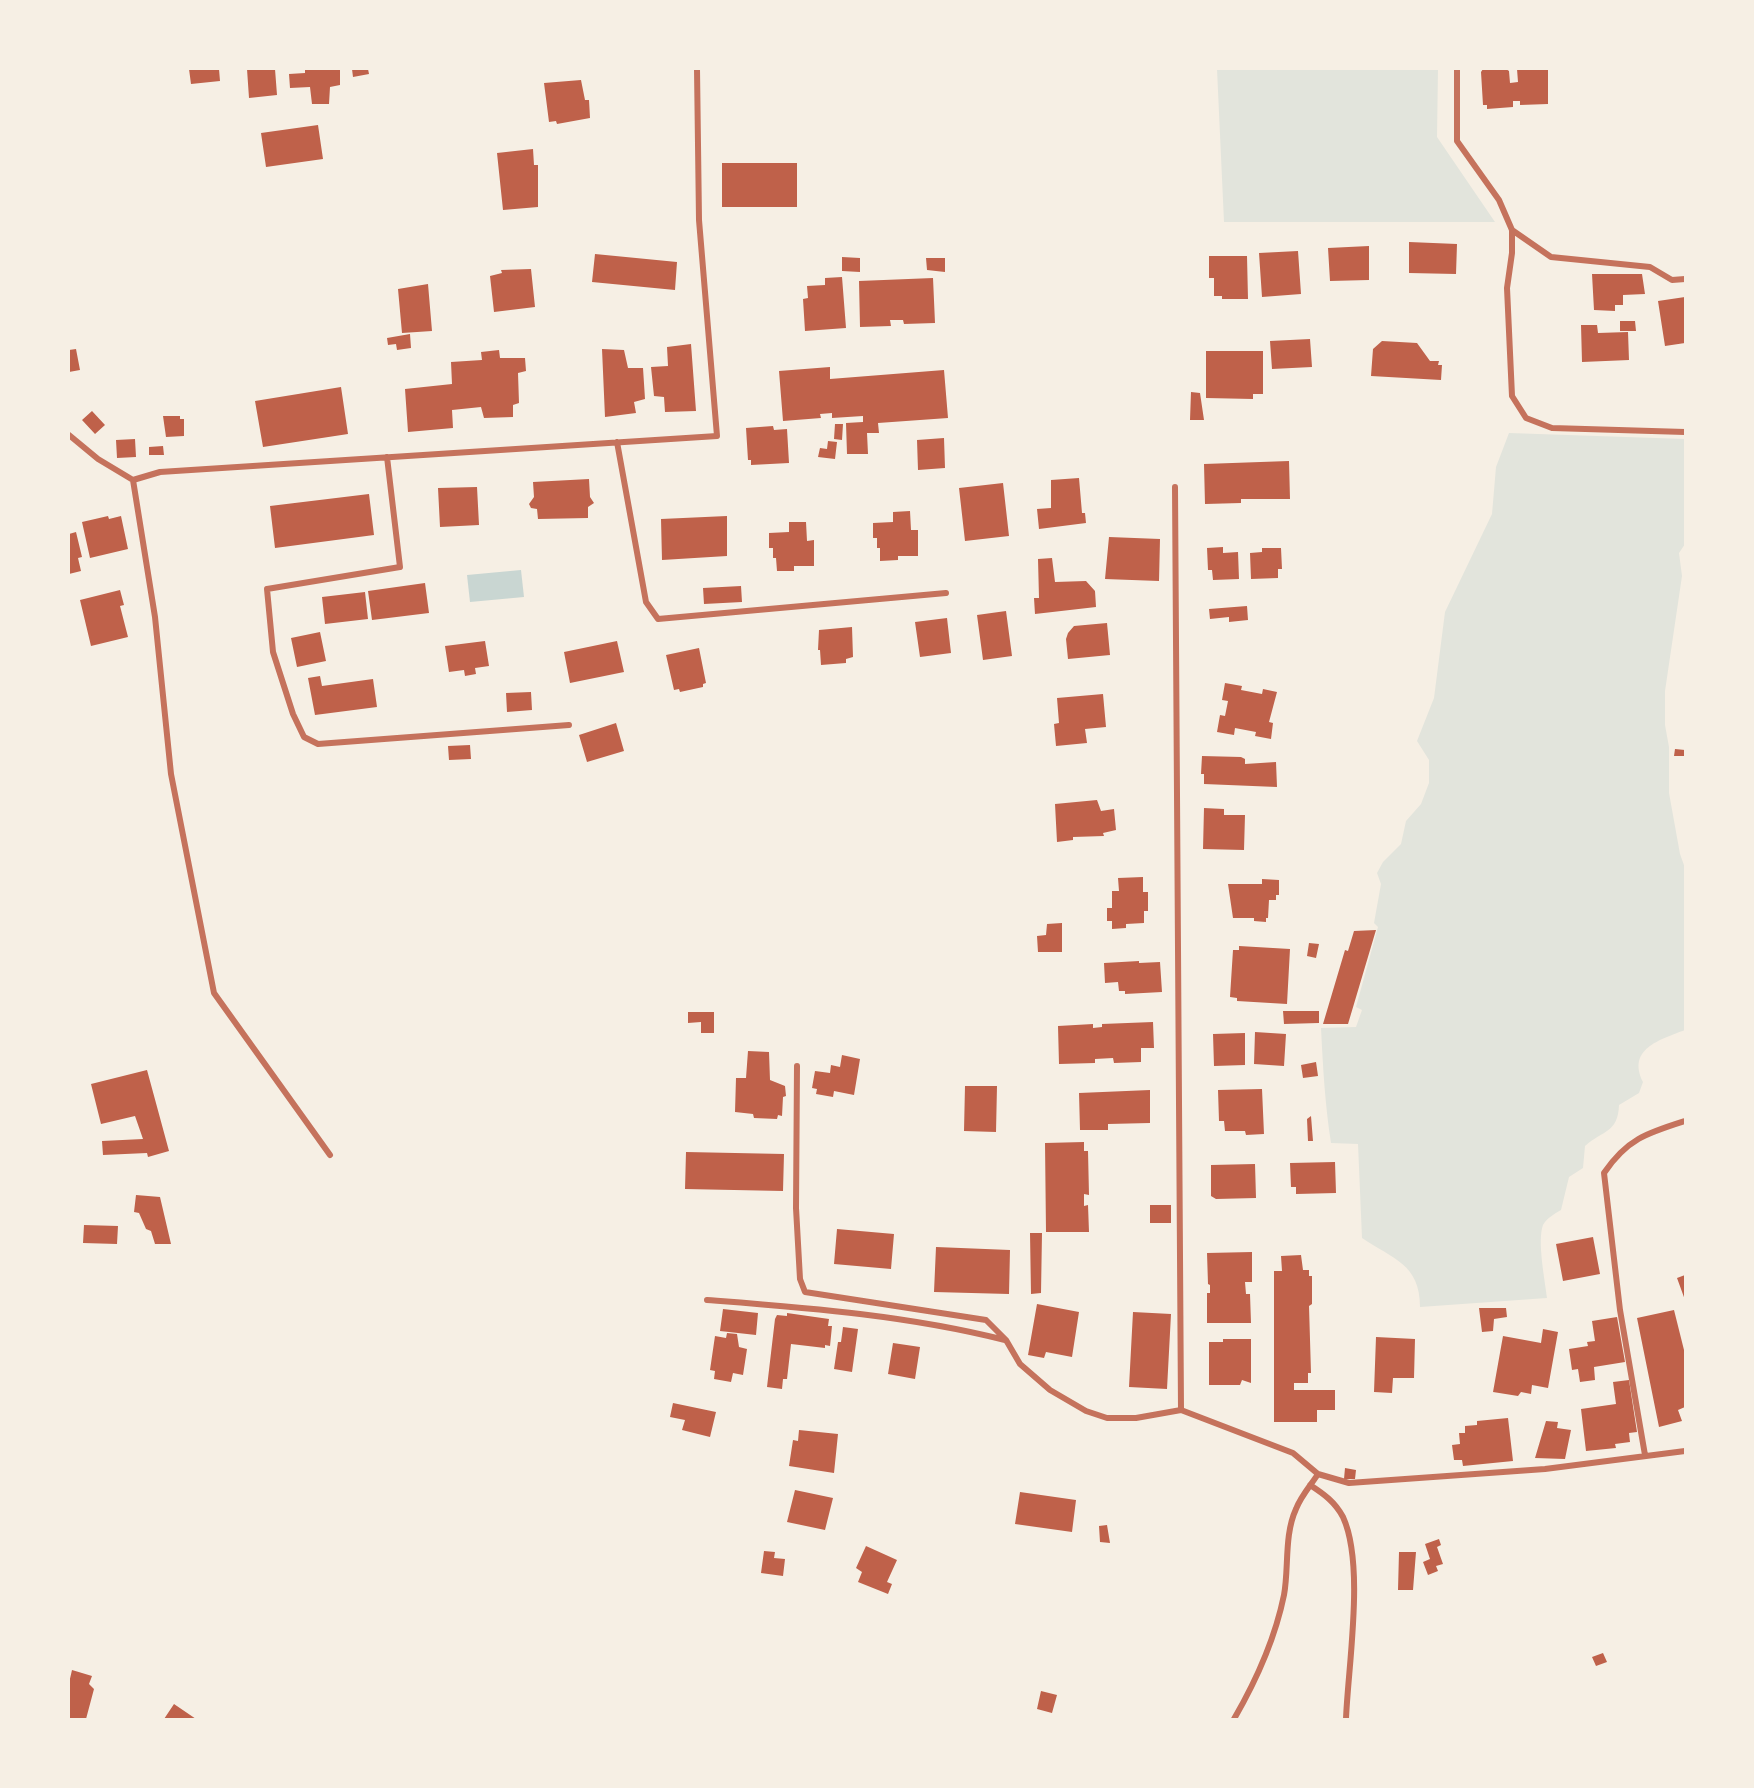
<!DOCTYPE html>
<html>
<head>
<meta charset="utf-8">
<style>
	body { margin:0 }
	#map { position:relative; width:1754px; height:1788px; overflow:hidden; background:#f6efe4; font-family:Signika,sans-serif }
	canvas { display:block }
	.frame { position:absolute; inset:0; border:70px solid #f6efe4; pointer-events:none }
</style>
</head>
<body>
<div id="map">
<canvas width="1754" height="1788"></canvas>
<div class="frame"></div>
</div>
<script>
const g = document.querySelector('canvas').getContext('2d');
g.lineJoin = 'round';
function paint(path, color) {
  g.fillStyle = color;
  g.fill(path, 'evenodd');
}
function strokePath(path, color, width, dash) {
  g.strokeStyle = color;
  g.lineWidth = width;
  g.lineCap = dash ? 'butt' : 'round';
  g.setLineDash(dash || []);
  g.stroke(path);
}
const green = new Path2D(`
	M1217,69H1438L1437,137L1495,222H1224Z
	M1509,433L1685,439V544L1679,553L1682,576L1665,691V725L1669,747V793L1680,854L1685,868V1030C1659,1040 1627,1049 1643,1082L1639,1093L1619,1105C1618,1133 1603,1130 1585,1146L1583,1168L1569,1177L1561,1210C1554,1214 1547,1218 1543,1225C1537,1241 1545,1280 1547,1298L1420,1307C1420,1264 1393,1259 1362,1238L1358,1144L1331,1143C1325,1104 1323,1068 1321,1028L1356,1027L1362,1010L1356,1007L1378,927L1374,923L1381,884L1377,873L1383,862L1401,844L1406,821L1421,804L1429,783V760L1417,741L1434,698L1445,612L1492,514L1496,467Z`);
const water = new Path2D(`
	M521,570L524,597L470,602L467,575Z`);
const building = new Path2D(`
	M189,69H219L220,81L191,84Z
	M247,69H275L277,95L249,98Z
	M305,69H340V85L330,87L329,104H312L310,87L290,88L289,74L305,73Z
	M352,69H368L369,74L353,77Z
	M1483,69H1506L1509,71L1510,83L1518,82L1517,69H1548V104L1520,105V101H1513V107L1487,109V105H1483L1481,72Z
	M581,80L585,100H589L590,118L557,124L556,121L549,122L544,83Z
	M318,125L323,159L266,167L261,133Z
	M533,149L534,165H538V207L503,210L497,153Z
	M722,163H797V207H722Z
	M1409,242L1457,244L1456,274L1409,273Z
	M1369,246V280L1330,281L1328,248Z
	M1298,251L1301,294L1262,297L1259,253Z
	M595,254L677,262L675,290L592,282Z
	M1209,256H1247L1248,299H1222V296H1214V278H1209Z
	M842,257L860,258V272L842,271Z
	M926,258H945V272L927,270Z
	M531,269L535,307L494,312L490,276L502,273L501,270Z
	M1592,274H1642L1645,294L1623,295V305H1615V311L1594,310Z
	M842,277L846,328L805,331L803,299L808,298L807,286L825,285V278Z
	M933,278L935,323L904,324L903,320H890L891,326L860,327L859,281Z
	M428,284L432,331L402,333L398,289Z
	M1685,297V343L1665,346L1658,301Z
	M1620,321H1635L1636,331H1620Z
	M1581,325H1597L1598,333L1628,332L1629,360L1582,362Z
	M410,334L411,348L397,350L396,344L388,345L387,338Z
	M1310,339L1312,367L1272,369L1270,341Z
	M1382,341L1417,343L1430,361H1439L1438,365H1442L1441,380L1371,376L1373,349Z
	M691,344L696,411L665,412L664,397L654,396L651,367L668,366L667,347Z
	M76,349L80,370L69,372V350Z
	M602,349L624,350L628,368H643L645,399L634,402L636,413L605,417Z
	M499,350L500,358H525L526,371L518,373L519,403L513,405V417L484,418L481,407L452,410L453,428L408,432L405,389L452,384L451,362L482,360L481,352Z
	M1206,351H1263V394H1253V399L1206,398Z
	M830,367V379L944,370L948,418L878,423L879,433H867L868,454H847L846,423L863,422V416L832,418V413L820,414L821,418L783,421L779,371Z
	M341,387L348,434L263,447L255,401Z
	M1191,392L1200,393L1204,420H1190Z
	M92,411L105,425L95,434L82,420Z
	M163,416H180V419H184V436L166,437Z
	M835,424H843L842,440L834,439Z
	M773,426L774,430L787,429L789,463L751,465V460H748L746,428Z
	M944,438L945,468L918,470L917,440Z
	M135,439L136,457L117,458L116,440Z
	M828,441L837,442L835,459L818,457L820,448L827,449Z
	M163,446L164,455H149V447Z
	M1289,461L1290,499H1241V503L1205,504L1204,464Z
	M1079,478L1082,513H1085L1086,523L1039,529L1037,509L1051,508V480Z
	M589,479L590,497L594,503L588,507V518L538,519L537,509L531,508L529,504L534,497L533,482Z
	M1003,483L1009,536L965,541L959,488Z
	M477,487L479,525L440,527L438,488Z
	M369,494L374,535L275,548L270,506Z
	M910,511L911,530H918V556H898V560L880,561V548H877V538H873V523L893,522V512Z
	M108,516L109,519L121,516L128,549L90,558L82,522Z
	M727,516V556L662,560L661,519Z
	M789,522H806L807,541L814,540V566H794V571H777L776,558H773V548H769V533L789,532Z
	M76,532L82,557L78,558L81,571L69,574V534Z
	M1109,537L1160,539L1159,581L1105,579Z
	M1223,547V553L1238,552L1239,579L1213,580L1212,570H1208L1207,548Z
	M1262,548H1281L1282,569H1278V578L1251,579L1250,553L1262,552Z
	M1052,558L1055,582L1086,581L1095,591L1096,607L1035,614L1034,598H1039L1038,559Z
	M425,583L429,613L372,620L368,591Z
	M741,586L742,602L704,604L703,588Z
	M120,590L124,605L120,606L128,637L91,646L80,600Z
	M365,592L368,619L325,624L322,597Z
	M1247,606L1248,620L1229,622V617L1210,619L1209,609Z
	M1006,611L1012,656L983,660L977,615Z
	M947,618L951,653L920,657L915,622Z
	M1107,623L1110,655L1068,659L1066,639L1068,633L1074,626Z
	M852,627L853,657L846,659V663L821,665L820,650H818L819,630Z
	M320,632L326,661L297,667L291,638Z
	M485,641L489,666L475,668L476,674L465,676L464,670L449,672L445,646Z
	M617,641L624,672L570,683L564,652Z
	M699,648L706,683L703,684V687L680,692L679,689L674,690L666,655Z
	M320,676L322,686L373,679L377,707L315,715L308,678Z
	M1225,683L1242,686L1241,690L1262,694L1263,689L1277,692L1269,722L1273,723L1271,739L1255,736L1256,732L1235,728L1234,735L1217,732L1220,715L1225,716L1228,701L1222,700Z
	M531,692L532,710L507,712L506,693Z
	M1103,694L1106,727L1085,729L1087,743L1056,746L1054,724L1059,723L1057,698Z
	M616,723L624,751L587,762L579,735Z
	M470,745L471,759L449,760L448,746Z
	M1675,749L1685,750V756H1674Z
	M1202,756L1241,757L1245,759V764L1276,762L1277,787L1204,784V774H1201Z
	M1097,800L1101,811L1114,809L1116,830L1103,833L1104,836L1073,837V840L1057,842L1055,804Z
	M1204,808L1224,809V815H1245L1244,850L1203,849Z
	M1143,877V892H1148V911H1144V923L1126,924V928L1112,929V921H1107V908H1112V891H1119L1118,878Z
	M1262,879L1279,880V895H1276V900H1269L1268,918H1266V922L1254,921V918H1233L1228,884H1262Z
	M1062,923V952H1038L1037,936L1046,935L1047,924Z
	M1376,930L1348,1024H1323L1345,950L1348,951L1354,931Z
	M1309,943L1319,944L1316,958L1307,956Z
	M1239,946L1290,949L1287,1004L1237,1001V998L1230,997L1233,950H1239Z
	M1139,961V963L1160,962L1162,992L1125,994V991H1119L1118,982L1105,983L1104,963Z
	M1283,1011H1319V1023L1284,1024Z
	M688,1012H714V1033H701V1022L688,1023Z
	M1153,1022L1154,1048H1141V1062L1114,1063L1113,1058L1095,1059V1063L1059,1064L1058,1026L1093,1024V1028L1102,1027V1024Z
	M1255,1032L1286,1034L1284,1066L1254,1064Z
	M1245,1033V1065L1214,1066L1213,1034Z
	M748,1051L769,1052L770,1080L785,1086L786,1096L783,1097L782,1116L778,1115L777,1119L754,1118L753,1114L735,1112L736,1078H746Z
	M842,1055L860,1059L854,1095L834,1091L833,1097L816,1094L817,1089L812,1088L815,1071L830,1073L831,1065L840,1067Z
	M1316,1062L1318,1076L1303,1078L1301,1065Z
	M147,1070L169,1151L148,1157L147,1153L103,1155L102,1141L143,1139L135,1116L101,1124L91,1084Z
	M965,1086H997L996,1132L964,1131Z
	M1262,1089L1264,1134L1246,1135L1245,1131H1225L1224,1121H1219L1218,1090Z
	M1150,1090V1123L1108,1124V1130H1080L1079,1093Z
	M1311,1116L1313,1141H1308L1307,1119Z
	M1084,1142V1151H1088L1089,1195L1084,1194V1206L1088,1205L1089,1232H1046L1045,1143Z
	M686,1152L784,1154L783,1191L685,1189Z
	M1335,1162L1336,1193L1296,1194V1187H1291L1290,1163Z
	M1255,1164L1256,1198L1216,1199L1211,1196V1165Z
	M136,1195L160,1197L171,1244H155L151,1231L146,1229L139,1213L134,1212Z
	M1150,1205H1171V1223H1150Z
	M84,1225L118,1226L117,1244L83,1243Z
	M837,1229L894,1234L891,1269L834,1264Z
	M1030,1233H1042L1041,1293L1031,1294Z
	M1593,1237L1600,1274L1563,1281L1556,1244Z
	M936,1247L1010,1250L1009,1294L934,1292Z
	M1252,1252V1282H1245L1246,1294H1250L1251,1323H1207V1293H1210V1285L1208,1284L1207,1253Z
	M1301,1255L1303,1270H1309V1276H1312V1304L1309,1306L1311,1373H1308V1383H1294V1390H1335V1410H1317V1422H1274V1271H1282L1281,1256Z
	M1685,1275V1300L1677,1278Z
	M1037,1304L1079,1312L1072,1357L1046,1352L1044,1358L1028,1355Z
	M1479,1308H1506L1507,1317L1494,1319L1493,1331L1482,1332Z
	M723,1309L758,1313L756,1335L720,1331Z
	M1674,1310L1685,1354V1407L1678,1410L1682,1421L1659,1427L1637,1318Z
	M1133,1312L1171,1314L1167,1389L1129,1387Z
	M787,1313L829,1319L828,1326H832L830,1346L825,1345V1348L791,1344L787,1379H783L782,1389L767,1387L775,1319L777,1315L787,1316Z
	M1617,1317L1625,1362L1594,1367L1595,1380L1580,1382L1578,1369L1572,1370L1569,1349L1588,1346L1587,1342L1595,1341L1592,1321Z
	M843,1327L858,1329L852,1372L834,1369L838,1342H841Z
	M1543,1329L1558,1332L1548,1388L1532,1385L1531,1394L1521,1392L1518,1396L1493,1392L1503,1336L1541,1343Z
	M727,1333L737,1334L739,1347L747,1349L743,1375L733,1373L731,1382L714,1379L715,1371L710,1370L715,1336L726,1338Z
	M1376,1337L1415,1339L1414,1378H1393L1392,1393L1374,1392Z
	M1223,1339H1251V1383L1242,1380L1240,1385H1209V1342H1223Z
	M893,1343L920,1347L915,1379L888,1374Z
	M1629,1380L1637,1432L1629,1433L1630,1442L1615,1444L1616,1448L1586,1451L1581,1409L1616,1404L1613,1382Z
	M673,1403L716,1412L710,1437L682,1430L685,1420L670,1417Z
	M1508,1418L1513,1461L1463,1466L1462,1460H1454L1452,1445L1460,1444L1459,1433H1465V1426L1477,1425V1421Z
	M1546,1421L1558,1422L1557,1428L1571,1430L1565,1459L1535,1458Z
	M799,1430L838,1434L834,1473L789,1466L793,1440L798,1441Z
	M1345,1468L1356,1470L1355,1479H1344Z
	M795,1490L833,1498L825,1530L787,1522Z
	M1020,1492L1076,1500L1072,1532L1015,1524Z
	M1107,1525L1110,1543L1100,1542L1099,1526Z
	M1439,1539L1441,1545L1437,1547L1443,1564L1436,1566L1438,1571L1428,1575L1423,1562L1430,1559L1425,1544Z
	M866,1546L897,1560L887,1582L892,1584L888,1594L858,1582L862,1572L856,1568Z
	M764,1551L775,1552L774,1558L785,1559L783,1576L761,1573Z
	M1399,1552H1416L1413,1590H1398Z
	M1603,1653L1607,1662L1596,1666L1592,1657Z
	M72,1670L92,1676L89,1684L94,1689L86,1719H69V1683Z
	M1041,1691L1057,1695L1052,1713L1037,1709Z
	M174,1704L196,1719H164Z`);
const minor = new Path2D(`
	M1457,69V141L1499,200L1512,230V253L1507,288L1512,396L1526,418L1552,428L1685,432
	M1512,230L1551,257L1650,267L1672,280L1685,279
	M69,435L98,459L133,480L155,617L171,774L214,993L330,1155
	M617,442L646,602L658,619L946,593
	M387,457L400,567L267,589L273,652L293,714L304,737L318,744L569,725
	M133,480L160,472L717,436L699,220L697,69
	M1175,487L1181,1410
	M797,1066L796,1208L800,1279L805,1292L986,1320L1006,1340L1020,1364L1050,1390L1086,1411L1107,1418H1136L1181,1410L1293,1453L1318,1474L1349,1483L1545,1469L1685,1451
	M707,1300C809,1308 906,1315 1005,1340
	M1645,1455L1620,1310L1604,1173C1627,1139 1647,1133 1685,1121
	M1310,1485C1324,1494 1335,1502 1343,1517C1365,1565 1348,1666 1346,1719
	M1234,1719C1256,1681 1275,1639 1284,1595C1289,1568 1284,1535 1296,1509C1301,1496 1311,1485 1318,1474`);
paint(green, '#e2e4dc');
paint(water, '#c9d6d2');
paint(building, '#bf614a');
strokePath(minor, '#c5725c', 6);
</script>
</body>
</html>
